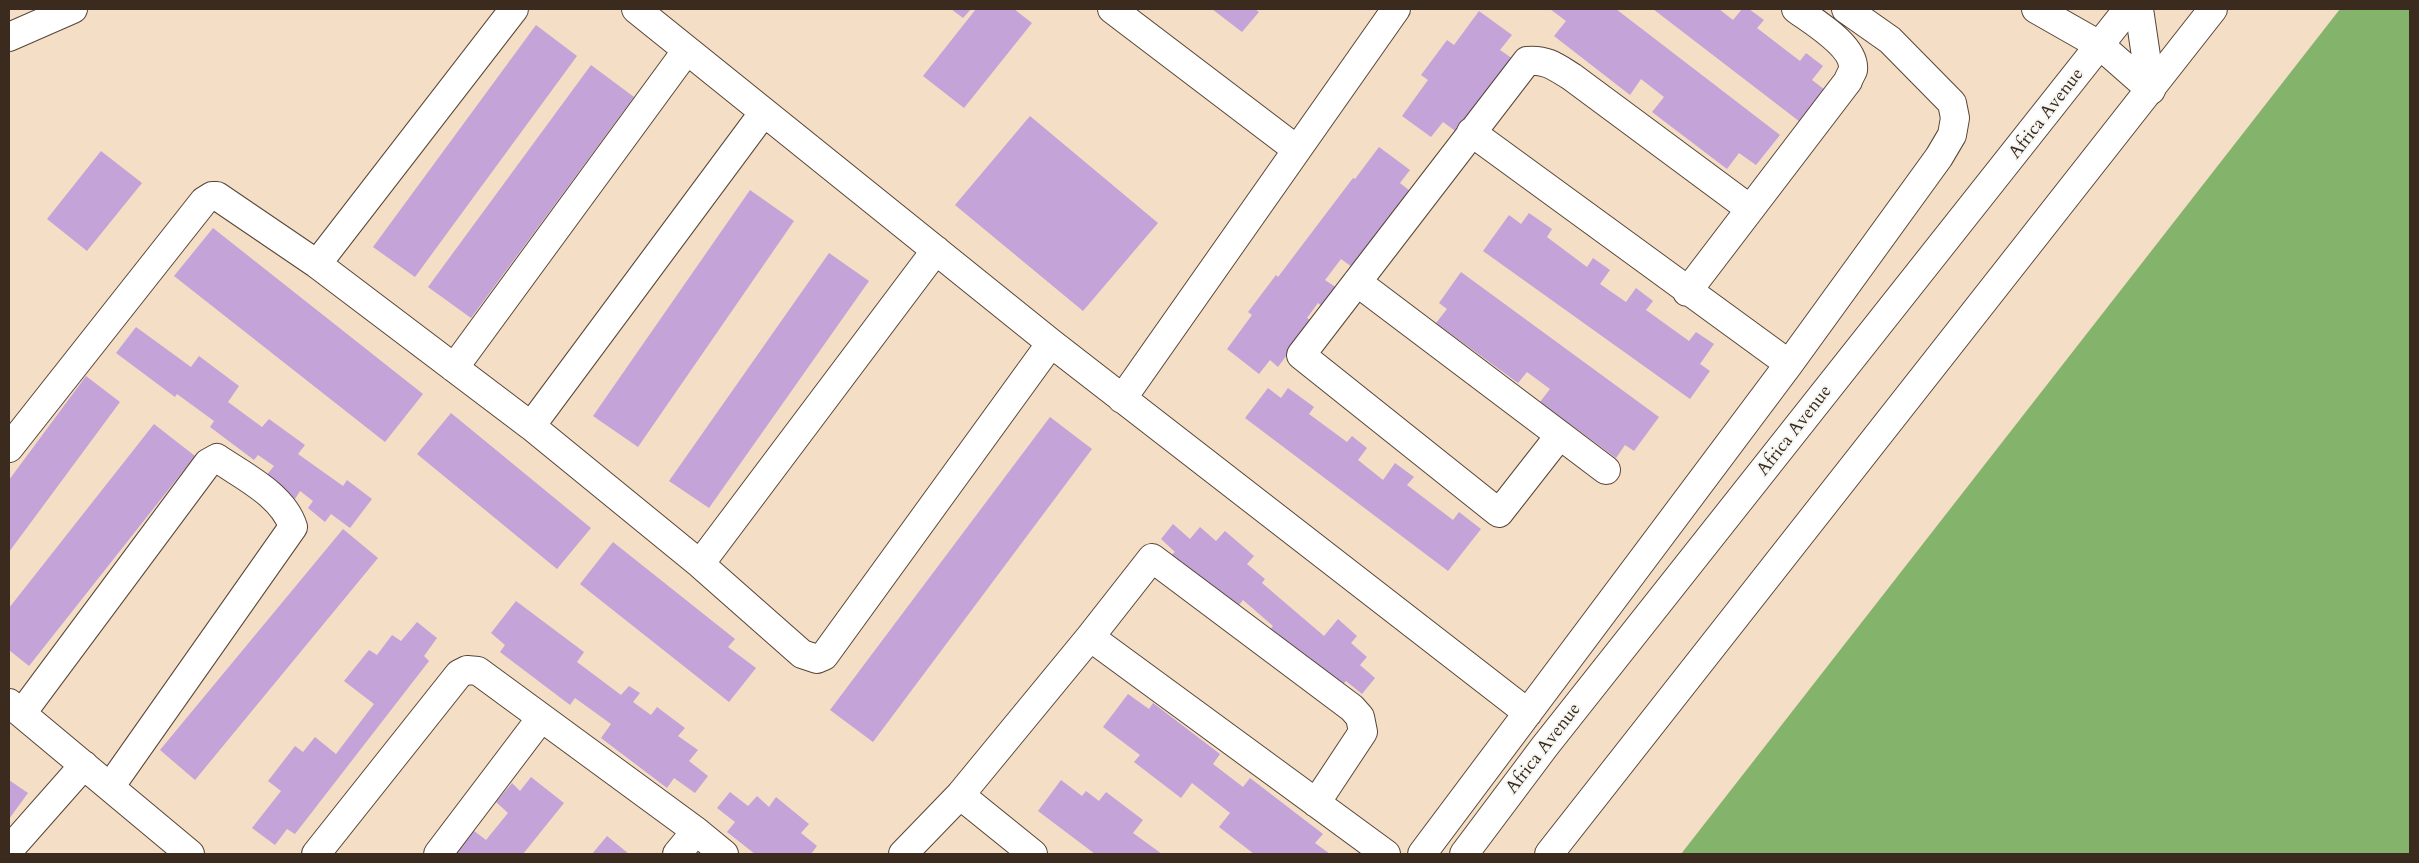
<!DOCTYPE html>
<html>
<head>
<meta charset="utf-8">
<style>
	body { margin:0 }
	#map { position:relative; width:2419px; height:863px; overflow:hidden; background:#f4dec5; font-family:Cardo,serif }
	canvas { display:block }
	.frame { position:absolute; inset:0; border:10px solid #3b2a1e; pointer-events:none }
</style>
</head>
<body>
<div id="map">
<canvas width="2419" height="863"></canvas>
<div class="frame"></div>
</div>
<script>
const g = document.querySelector('canvas').getContext('2d');
g.lineJoin = 'round';
function paint(path, color) {
  g.fillStyle = color;
  g.fill(path, 'evenodd');
}
function strokePath(path, color, width, dash) {
  g.strokeStyle = color;
  g.lineWidth = width;
  g.lineCap = dash ? 'butt' : 'round';
  g.setLineDash(dash || []);
  g.stroke(path);
}
function drawText(font, color, halo, rows, align = 'center') {
  g.font = font + ' Cardo,serif';
  g.lineWidth = 4;
  g.setLineDash([]);
  g.textBaseline = 'middle';
  g.strokeStyle = halo;
  g.fillStyle = color;
  for (const [text, x, y, turn = 0] of rows) {
    g.save();
    g.translate(x, y);
    g.rotate((+turn || 0) * Math.PI / 180);
    g.textAlign = isNaN(turn) ? turn : align;
    if (halo) g.strokeText(text, 0, 0);
    g.fillText(text, 0, 0);
    g.restore();
  }
}
const forest = new Path2D(`
	M2340,9H2410V854H1681Z`);
const building = new Path2D(`
	M951,9H971L963,18Z
	M976,9H1014L1032,23L964,108L923,76Z
	M1212,9H1255L1259,12L1242,32Z
	M1550,9H1616L1780,135L1756,165L1739,153L1727,169L1652,112L1664,97L1641,79L1630,95L1554,36L1566,21Z
	M1653,9H1719L1733,20L1742,9H1749L1764,20L1757,28L1800,61L1806,53L1823,66L1812,80L1829,93L1804,125Z
	M1479,11L1512,35L1500,50L1513,59L1458,133L1443,122L1431,137L1402,116L1428,80L1421,75L1447,40L1454,45Z
	M536,25L577,56L415,277L373,247Z
	M591,65L634,97L471,318L428,287Z
	M1030,116L1158,223L1083,311L955,205Z
	M1379,147L1410,170L1400,183L1410,191L1352,267L1341,259L1325,280L1337,288L1323,307L1318,303L1307,318L1312,321L1278,367L1270,360L1259,374L1227,349L1252,315L1248,312L1276,275L1278,277L1353,178L1355,179Z
	M101,151L142,183L87,251L47,219Z
	M750,190L794,221L638,447L593,416Z
	M1529,213L1552,229L1547,237L1587,267L1593,258L1610,270L1600,284L1626,302L1636,288L1653,301L1646,310L1689,341L1696,332L1714,344L1700,364L1710,371L1690,399L1483,251L1509,215L1521,224Z
	M213,228L423,394L385,442L174,276Z
	M829,253L869,281L709,508L669,481Z
	M1461,272L1659,417L1634,451L1625,445L1616,458L1540,402L1550,389L1527,372L1518,383L1436,323L1447,309L1439,303Z
	M136,327L191,367L199,356L239,386L228,402L262,427L269,419L305,445L298,454L343,486L347,480L372,499L350,528L331,514L325,522L308,508L313,501L300,491L295,499L265,477L274,466L258,455L254,460L210,427L214,421L177,394L175,397L116,353Z
	M86,376L120,402L9,552V480Z
	M1268,388L1281,398L1288,388L1314,407L1309,414L1347,442L1352,436L1367,448L1358,460L1383,480L1395,463L1414,477L1407,485L1453,520L1459,512L1481,529L1448,571L1245,418Z
	M451,413L591,528L557,569L417,454Z
	M1050,417L1092,449L873,742L830,710Z
	M154,424L195,456L29,666L9,650V608Z
	M1173,524L1190,539L1200,527L1216,541L1225,531L1254,556L1247,564L1265,579L1262,583L1324,636L1338,619L1357,636L1351,643L1367,657L1360,665L1375,678L1362,694L1346,681L1338,689L1267,633L1273,626L1243,600L1235,610L1171,555L1175,552L1161,539Z
	M343,529L378,558L195,780L160,750Z
	M613,542L735,639L728,647L756,668L729,702L580,584Z
	M516,601L584,652L577,662L621,695L629,686L640,693L633,702L651,715L657,707L685,728L678,736L698,750L689,761L708,776L695,793L674,778L667,788L601,738L611,724L575,698L570,705L500,652L505,645L491,633Z
	M417,622L437,638L424,656L429,661L295,834L287,829L275,845L252,828L281,791L268,781L295,746L303,752L315,737L336,754L374,704L344,681L369,650L377,655L392,635L401,641Z
	M1128,694L1149,709L1153,703L1220,754L1213,764L1243,787L1250,778L1323,834L1315,843L1330,854H1254L1219,827L1230,813L1192,783L1181,798L1134,762L1140,755L1103,727Z
	M531,777L564,803L523,854H454L473,830L486,840L508,813L496,802L512,783L520,791Z
	M9,780L28,793L9,819Z
	M1061,780L1082,796L1086,791L1099,801L1106,792L1143,820L1133,833L1162,854H1095L1038,811Z
	M730,792L748,806L757,796L769,807L776,797L809,824L801,833L817,846L811,854H755L727,832L735,822L717,808Z
	M607,836L629,854H592Z`);
const minor = new Path2D(`
	M636,9L1051,343L1528,713
	M1112,9L1296,149
	M9,37L73,9
	M1471,132L1789,364
	M317,264L514,9
	M1357,282L1606,470
	M1687,292L1848,81C1849,77 1852,73 1853,70C1856,46 1812,21 1796,9
	M454,368L687,50
	M1122,399L1396,9
	M531,426L764,112
	M1560,435L1499,513L1301,355L1527,61C1546,59 1556,67 1572,77L1750,209
	M9,448L204,201L212,196H217L317,264L531,426L700,564L802,654L817,659L824,656L1051,343
	M700,564L936,250
	M1090,637L1152,558L1352,708L1360,717L1363,732L1316,803
	M9,703L190,854
	M22,713L208,463L217,458C243,476 283,495 293,527L110,787
	M960,795L1033,854
	M9,850L84,765
	M316,854L459,674L467,670L478,671L696,831L724,854
	M438,854L541,718
	M677,854L696,831
	M903,854L960,795L1090,637L1386,854
	M1422,854L1789,364L1939,157L1952,135L1955,118L1952,103L1890,40L1846,9`);
const tertiary = new Path2D(`
	M2036,9L2101,46L2151,90
	M2139,9L2151,90`);
const secondary = new Path2D(`
	M1464,854L1545,746L2128,9
	M1549,854L2213,9`);
const streetNames = [
	["Africa Avenue",2047,114,-52],
	["Africa Avenue",1795,431,-52],
	["Africa Avenue",1544,749,-52]
];
paint(forest, '#84b36c');
paint(building, '#c4a3d8');
strokePath(minor, '#574537', 30);
strokePath(tertiary, '#574537', 30);
strokePath(secondary, '#574537', 30);
strokePath(minor, '#fff', 28);
strokePath(tertiary, '#fff', 28);
strokePath(secondary, '#fff', 28);
drawText('18px', '#3b2a1e', '#f6f6f2', streetNames);
</script>
</body>
</html>
